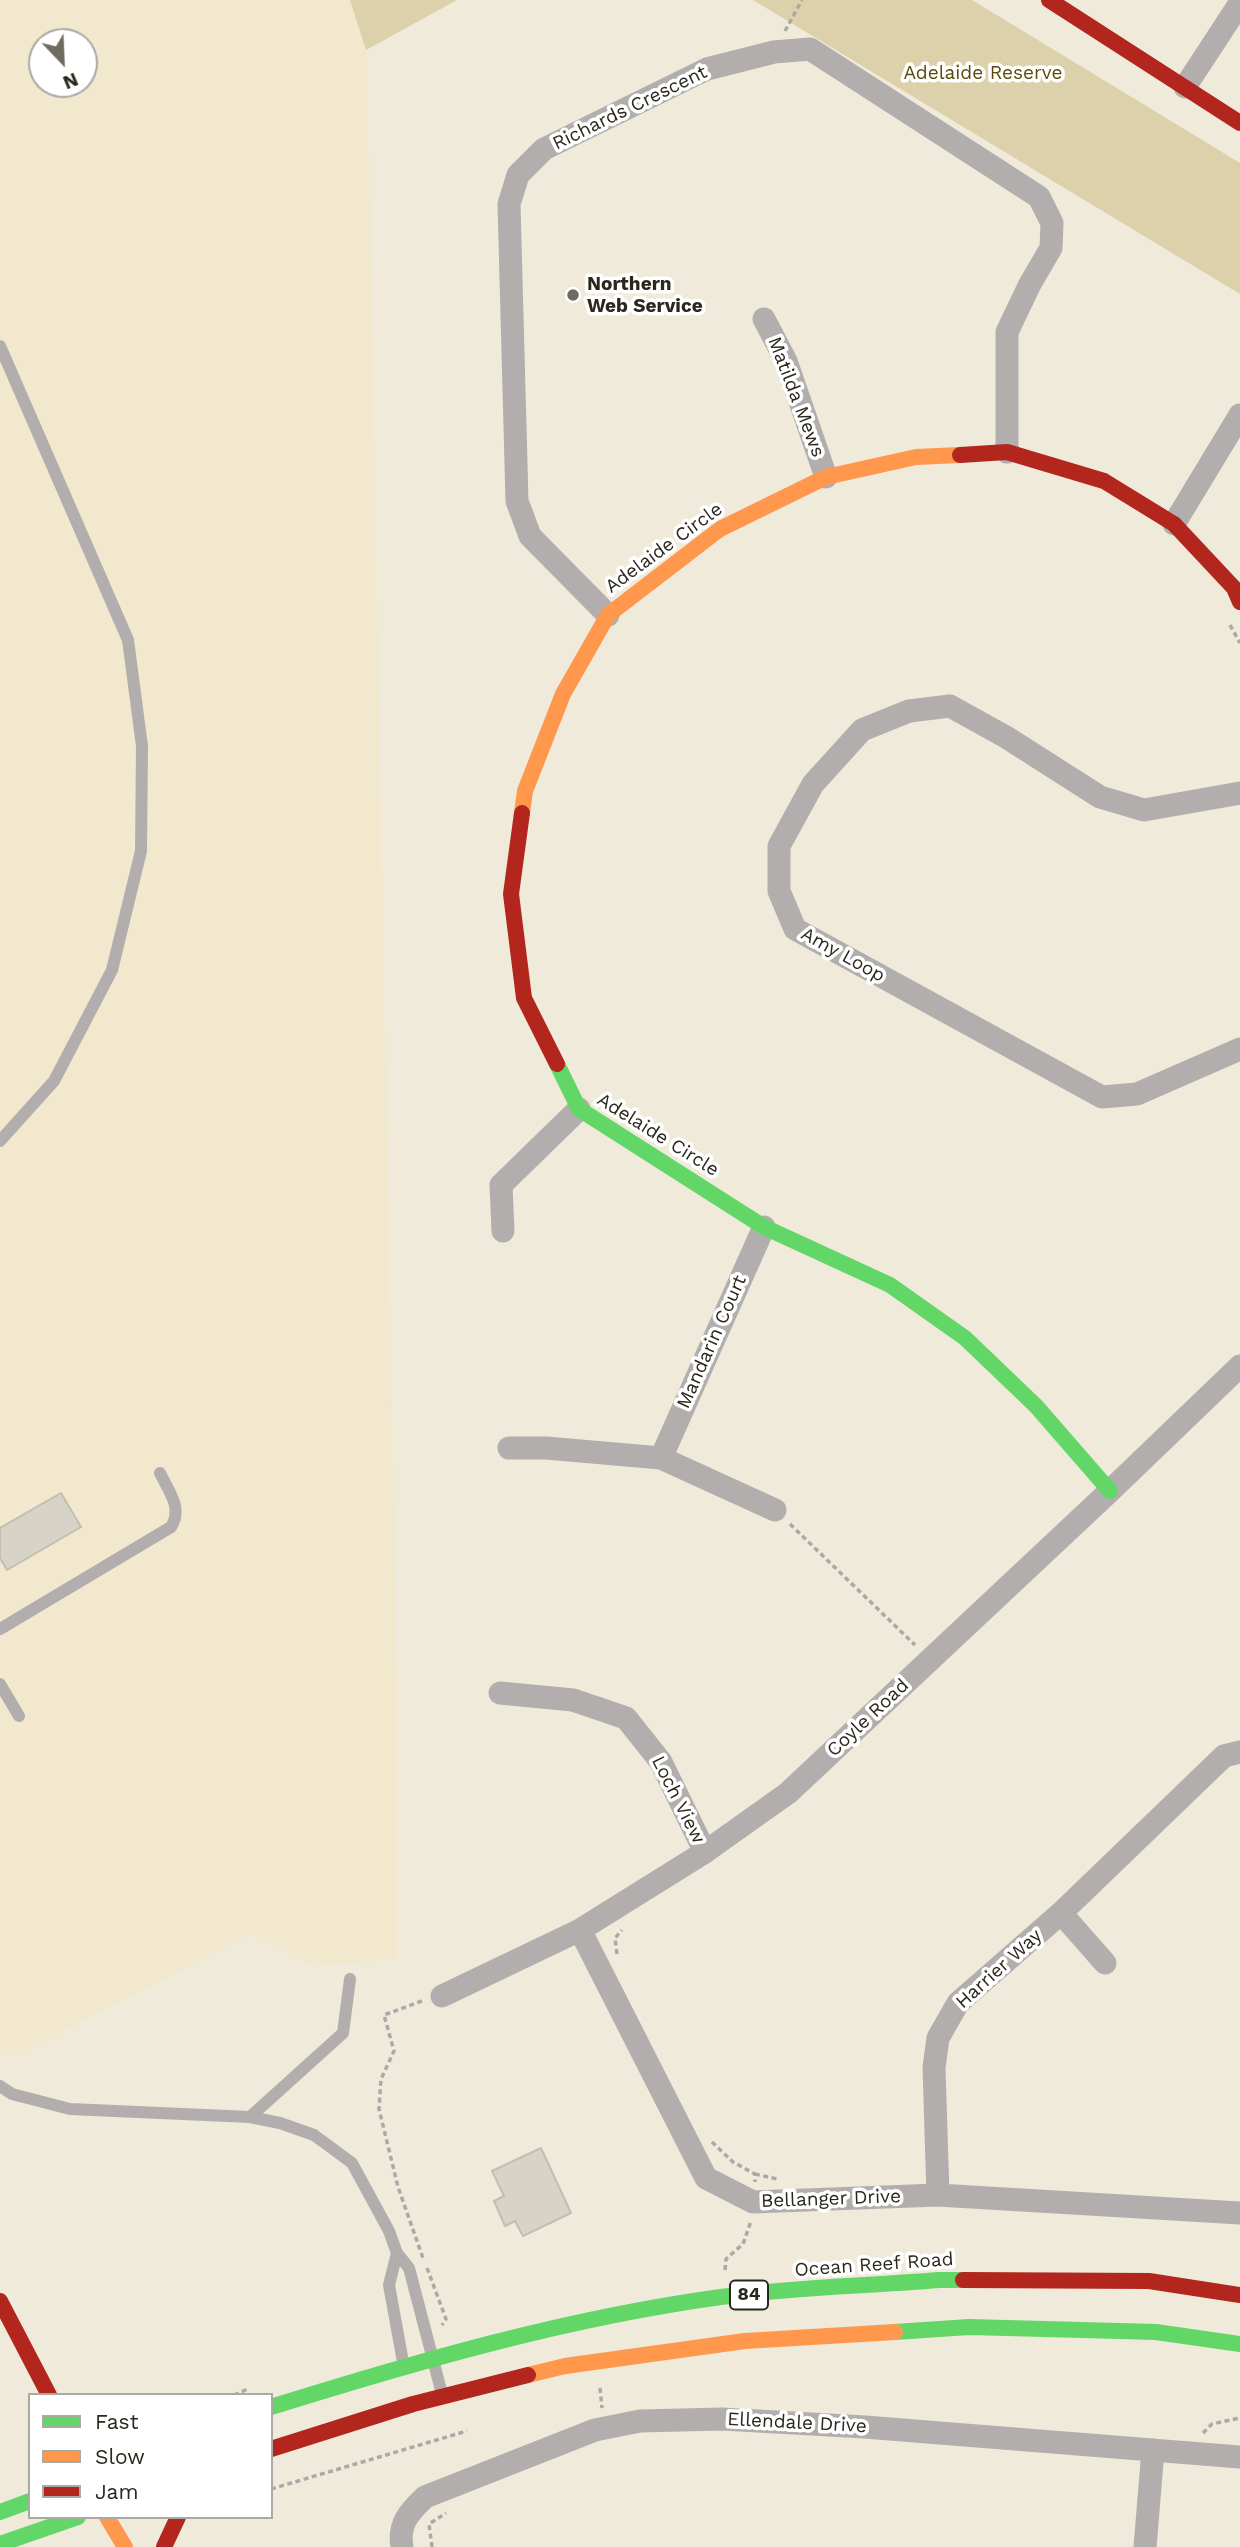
<!DOCTYPE html>
<html>
<head>
<meta charset="utf-8">
<style>
	body { margin:0 }
	#map { position:relative; width:1240px; height:2547px; overflow:hidden; background:#efeada; font-family:"Work Sans",sans-serif }
	canvas { display:block }
	.legend { position:absolute; left:28px; top:2393px; width:245px; height:126px; box-sizing:border-box; background:#fff; border:2px solid #aaa9a4; margin:0; padding:9px 12px; list-style:none; font-size:21px; color:#2a271c }
	.legend li { display:flex; align-items:center; gap:14px; height:35px }
	.legend b { width:35px; border:2px solid #aaa9a4 }
	.north { position:absolute; left:28px; top:28px; width:70px; height:70px; box-sizing:border-box; background:#fff; border:2px solid #aaa9a4; border-radius:50%; rotate:157deg; font-size:19px; font-weight:700; line-height:28px; text-align:center; color:#2a271c }
	.north::after { content:''; display:block; margin:auto; width:24px; height:32px; background:#6f6b5e; clip-path:polygon(50% 0,100% 100%,50% 72%,0 100%) }
</style>
</head>
<body>
<div id="map">
<canvas width="1240" height="2547"></canvas>
<ul class="legend">
<li><b style="height:9px;background:#63d668"></b>Fast</li>
<li><b style="height:9px;background:#ff974d"></b>Slow</li>
<li><b style="height:9px;background:#b3261e"></b>Jam</li>
</ul>
<div class="north">N</div>
</div>
<script>
const g = document.querySelector('canvas').getContext('2d');
g.lineJoin = 'round';
function paint(path, color) {
  g.fillStyle = color;
  g.fill(path, 'evenodd');
}
function strokePath(path, color, width, dash) {
  g.strokeStyle = color;
  g.lineWidth = width;
  g.lineCap = dash ? 'butt' : 'round';
  g.setLineDash(dash || []);
  g.stroke(path);
}
function drawText(font, color, halo, rows, align = 'center') {
  g.font = font + ' "Work Sans",sans-serif';
  g.lineWidth = 7;
  g.setLineDash([]);
  g.textBaseline = 'middle';
  g.strokeStyle = halo;
  g.fillStyle = color;
  for (const [text, x, y, turn = 0] of rows) {
    g.save();
    g.translate(x, y);
    g.rotate((+turn || 0) * Math.PI / 180);
    g.textAlign = isNaN(turn) ? turn : align;
    if (halo) g.strokeText(text, 0, 0);
    g.fillText(text, 0, 0);
    g.restore();
  }
}
const built = new Path2D(`
	M0,0H366L397,1684V1959L314,1966L252,1933L16,2056L0,2048ZM42,42H84V84H42Z`);
const green = new Path2D(`
	M350,0H457L366,50Z
	M753,0H972L1240,163V294Z`);
const building = new Path2D(`
	M61,1493L81,1527L7,1570L0,1558V1528Z
	M541,2148L571,2213L523,2236L515,2221L505,2226L494,2201L504,2196L492,2171Z`);
const path = new Path2D(`
	M785,31L802,0
	M1230,625L1240,643
	M790,1524L915,1645
	M617,1954L615,1938L622,1930
	M422,2001L384,2015L394,2051L381,2079L379,2109L398,2187L424,2261
	M712,2142L733,2162L755,2174V2182
	M755,2174L777,2179
	M427,2268L446,2319L442,2325
	M725,2270L726,2259L743,2244L751,2221
	M600,2388L602,2408
	M234,2395L248,2389
	M1203,2433L1212,2424L1240,2418
	M271,2489L467,2431
	M432,2547L429,2524L446,2513`);
const lane = new Path2D(`
	M0,346L128,640L142,746L141,851L112,970L54,1081L0,1141
	M0,1629L171,1527C183,1508 169,1492 160,1473
	M0,1684L19,1716
	M0,2086L12,2094L70,2109L250,2117L280,2123L314,2135L352,2163L389,2231L397,2253L409,2268L442,2394
	M250,2117L343,2033L350,1979
	M397,2253L389,2285L403,2362`);
const street = new Path2D(`
	M1185,87L1240,3
	M764,319L786,361L826,477
	M1174,524L1240,415
	M608,615L530,536L517,501L509,204L518,175L544,149L707,69L774,52L810,49L1039,197L1052,223L1051,248L1030,284L1007,332V452
	M1240,793L1144,810L1100,797L1006,737L950,706L909,711L862,730L813,784L779,846V891L795,929L1102,1097L1137,1094L1240,1049
	M503,1231L501,1185L579,1109
	M509,1448H546L661,1458L775,1510
	M661,1458L764,1227
	M500,1693L573,1700L626,1718L661,1762L705,1852
	M1061,1913L1105,1963
	M580,1930L706,2178L753,2202L938,2195L1240,2213
	M442,1996L580,1930L705,1852L788,1793L1110,1491L1240,1366
	M938,2195L934,2068L938,2038L958,2003L1061,1913L1224,1756L1240,1752
	M402,2547C398,2524 409,2512 425,2497L595,2430L640,2421L722,2419L865,2427L1240,2457
	M1145,2547L1153,2450`);
const fast = new Path2D(`
	M557,1064L579,1109L764,1227L890,1285L965,1338L1036,1406L1110,1491
	M895,2332L969,2327L1156,2332L1240,2344
	M271,2407C419,2361 567,2318 721,2297C792,2287 867,2286 939,2280H963
	M0,2512L30,2501
	M0,2544L78,2517`);
const slow = new Path2D(`
	M522,813L525,791L563,694L608,615L720,529L826,477L916,457L960,455
	M528,2375L565,2366L745,2341L895,2332
	M107,2517L125,2547`);
const jam = new Path2D(`
	M1049,0L1240,123
	M960,455L1007,452L1104,481L1174,524L1234,588L1240,602
	M522,813L511,894L524,998L557,1064
	M963,2280L1149,2281L1240,2295
	M0,2301L49,2395
	M271,2449L413,2404L528,2375
	M164,2547L178,2517`);
const markers = [
	[573,295,7,"#6f6b5e"]
];
const shields = [
	[749,2295,38]
];
const shieldNames = [
	["84",749,2295]
];
const parkNames = [
	["Adelaide Reserve",983,73]
];
const streetNames = [
	["Richards Crescent",630,108,-26],
	["Matilda Mews",796,397,69],
	["Adelaide Circle",664,548,-36],
	["Amy Loop",843,955,29],
	["Adelaide Circle",658,1135,32],
	["Mandarin Court",712,1342,-66],
	["Coyle Road",868,1718,-43],
	["Loch View",678,1800,63],
	["Harrier Way",999,1969,-42],
	["Bellanger Drive",831,2199,-2],
	["Ocean Reef Road",874,2265,-4],
	["Ellendale Drive",797,2423,3]
];
const poiNames = [
	["Northern",587,284],
	["Web Service",587,306]
];
paint(built, '#f1e8cd');
paint(green, '#ddd1ab');
paint(building, '#d7d3c6');
strokePath(building, '#c2beb1', 2);
strokePath(path, '#aba9a6', 3.5, [5, 3.5]);
strokePath(lane, '#b1aead', 12);
strokePath(street, '#b1aead', 23);
strokePath(fast, '#63d668', 16);
strokePath(slow, '#ff974d', 16);
strokePath(jam, '#b3261e', 16);
for (const [x, y, r, color] of markers) {
  const dot = new Path2D();
  dot.arc(x, y, r, 0, 2 * Math.PI);
  g.fillStyle = color;
  g.fill(dot);
  strokePath(dot, '#fff', 2.5);
}
for (const [x, y, w] of shields) {
  const box = new Path2D();
  box.roundRect(x - w / 2, y - 14.5, w, 29, 5);
  g.fillStyle = '#fff';
  g.fill(box);
  strokePath(box, '#2a271c', 2);
}
drawText('bold 18px', '#2a271c', null, shieldNames);
drawText('19px', '#5b490a', '#fff', parkNames);
drawText('19px', '#2a271c', '#fff', streetNames);
drawText('bold 19px', '#2a271c', '#fff', poiNames, 'left');
</script>
</body>
</html>
